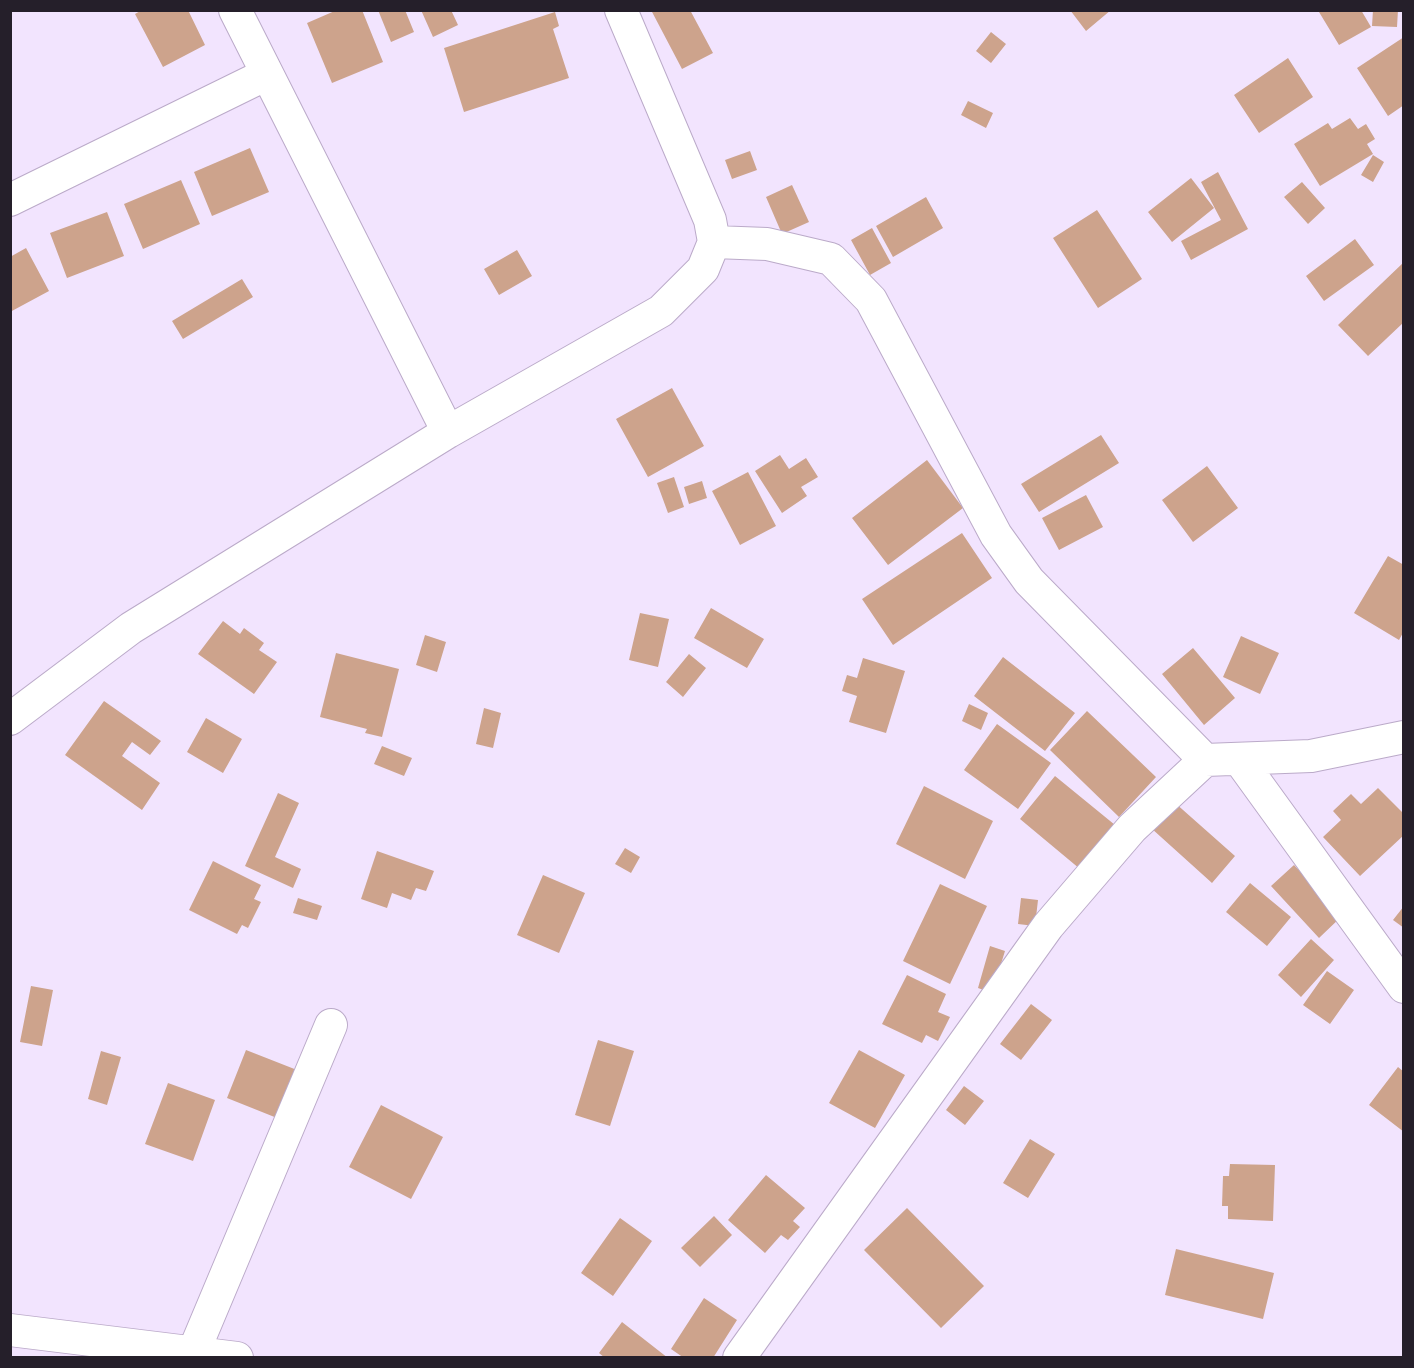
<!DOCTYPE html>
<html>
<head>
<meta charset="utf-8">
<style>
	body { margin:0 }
	#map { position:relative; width:1414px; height:1368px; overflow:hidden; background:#f2e4fe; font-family:Montserrat,sans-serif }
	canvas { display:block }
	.frame { position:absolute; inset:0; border:12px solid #251f2a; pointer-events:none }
</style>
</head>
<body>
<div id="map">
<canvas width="1414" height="1368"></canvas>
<div class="frame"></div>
</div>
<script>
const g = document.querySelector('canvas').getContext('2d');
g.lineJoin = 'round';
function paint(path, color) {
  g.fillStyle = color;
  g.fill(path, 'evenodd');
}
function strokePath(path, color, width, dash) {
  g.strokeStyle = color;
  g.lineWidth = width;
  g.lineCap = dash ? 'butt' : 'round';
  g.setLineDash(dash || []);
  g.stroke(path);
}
const building = new Path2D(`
	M142,10H188L205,45L163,67L135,14Z
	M337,10H362L383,62L332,83L307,23Z
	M378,10H405L414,32L391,42Z
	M421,10H451L458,25L433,37Z
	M651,10H690L713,53L682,69Z
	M1070,10H1111L1086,31Z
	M1322,10H1361L1371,27L1339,45L1319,12Z
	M1373,10H1398L1397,27L1372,26Z
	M555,12L559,26L553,29L569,78L464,112L444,48Z
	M991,32L1006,44L991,63L976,51Z
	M1404,37V105L1388,116L1357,68Z
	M1288,58L1313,97L1259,133L1234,95Z
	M968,101L993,113L986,128L961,115Z
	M1350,118L1358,129L1366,124L1375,139L1367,144L1373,154L1320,186L1294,144L1328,123L1332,129Z
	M250,148L269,192L212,216L194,172Z
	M750,151L757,170L732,179L725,160Z
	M1373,155L1384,162L1373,182L1361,175Z
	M1218,172L1248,229L1191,260L1181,241L1221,220L1201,182Z
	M1191,178L1214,208L1172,242L1148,212Z
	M181,180L200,224L143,249L124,204Z
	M1302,182L1325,208L1308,224L1284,197Z
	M792,185L809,222L782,234L766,197Z
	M926,197L943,228L893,257L876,226Z
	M1097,210L1142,279L1098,308L1053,238Z
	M107,212L124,256L67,278L50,233Z
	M872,228L891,263L870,275L851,240Z
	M1355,239L1374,265L1324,301L1306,276Z
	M26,248L49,291L10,312V257Z
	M517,250L532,276L499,295L484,269Z
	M1404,262V322L1368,356L1338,325Z
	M242,279L253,297L183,339L172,321Z
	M672,388L704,446L648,477L616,419Z
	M1101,435L1119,463L1039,512L1021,484Z
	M780,455L789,469L806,458L818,477L801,487L807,496L782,513L755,471Z
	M927,460L963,508L888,565L852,518Z
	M1207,466L1238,508L1193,542L1162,500Z
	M748,472L776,526L740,545L712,491Z
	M674,477L684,507L668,513L657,483Z
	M702,481L707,498L689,504L684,487Z
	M1086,495L1103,527L1059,550L1042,518Z
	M962,533L992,578L893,645L862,599Z
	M1388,556L1404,565V631L1399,640L1354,613Z
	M711,608L764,639L747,668L694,638Z
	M640,613L669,619L658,667L629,660Z
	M223,621L240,634L244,628L264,643L259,650L277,662L254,694L198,654Z
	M425,635L446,642L437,672L416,665Z
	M1241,636L1279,653L1260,694L1223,677Z
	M1193,648L1235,698L1204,725L1162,674Z
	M336,653L399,669L382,737L365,733L367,729L320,717Z
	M689,654L706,668L683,697L666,682Z
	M1003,657L1075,713L1045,751L974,696Z
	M863,658L905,671L886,733L849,722L857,696L842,691L847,675L857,678Z
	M104,701L161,741L150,755L132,742L122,756L160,783L142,810L65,755Z
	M969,704L988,713L981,730L962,721Z
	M484,708L501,713L493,748L476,744Z
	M1087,711L1156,777L1119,817L1050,750Z
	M206,718L242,739L223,773L187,752Z
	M997,724L1051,763L1018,809L964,770Z
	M382,746L412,758L404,776L374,764Z
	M1055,776L1115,825L1080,869L1020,819Z
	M924,786L993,821L965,879L896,844Z
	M1378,788L1404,814V835L1360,876L1323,837L1341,820L1333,811L1351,794L1361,804Z
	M278,793L299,803L275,857L301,869L293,888L245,866Z
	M1174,802L1235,856L1212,883L1151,828Z
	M625,848L640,857L631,873L615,864Z
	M377,851L434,871L426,891L416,888L411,900L392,893L387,908L361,899Z
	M213,861L261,885L254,899L261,902L248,928L242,925L237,934L189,910Z
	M1294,865L1342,916L1319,938L1271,886Z
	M543,875L585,893L559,953L517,935Z
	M1250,883L1291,917L1267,946L1226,912Z
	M940,884L987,906L950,984L903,961Z
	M298,898L322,906L317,920L293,913Z
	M1021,898L1038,900L1035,926L1018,924Z
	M1404,906V928L1393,920Z
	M1311,939L1334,960L1301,997L1278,975Z
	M990,946L1005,951L992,993L978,988Z
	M1327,971L1354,990L1330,1024L1303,1005Z
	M907,975L946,994L938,1012L950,1017L938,1041L926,1035L922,1043L882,1024Z
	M31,986L53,990L42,1046L20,1042Z
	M1031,1004L1052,1020L1021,1060L1000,1044Z
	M598,1040L634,1051L610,1126L575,1115Z
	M246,1050L297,1070L277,1118L227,1098Z
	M859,1050L905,1075L875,1128L829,1103Z
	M101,1051L121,1057L107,1105L88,1099Z
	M1398,1067L1404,1072V1132L1369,1105Z
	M168,1083L215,1100L193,1161L145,1144Z
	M964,1086L984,1101L965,1125L946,1110Z
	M381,1105L443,1137L411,1199L349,1167Z
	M1030,1139L1055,1154L1028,1198L1003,1183Z
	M1230,1164L1275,1165L1273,1221L1228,1219V1206H1222L1223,1176H1229Z
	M766,1175L805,1208L793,1221L800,1227L788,1240L781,1235L765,1253L728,1220Z
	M907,1208L984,1286L941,1328L864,1250Z
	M714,1216L732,1235L700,1267L681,1248Z
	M620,1218L652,1241L613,1296L581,1273Z
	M1176,1249L1274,1273L1263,1319L1165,1295Z
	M704,1298L737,1320L713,1358H684L671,1349Z
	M622,1322L668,1358H605L599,1353Z`);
const minor = new Path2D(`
	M235,10L448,432
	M10,200L267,74
	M714,242L767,244L831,259L871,300L996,535L1029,581L1205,760
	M10,719L131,628L448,432L661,311L703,269L714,242L710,220L621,10
	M1239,759L1404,987
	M10,1330L237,1358
	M194,1351L331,1025
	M739,1358L1048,926L1132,828L1205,760L1311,756L1404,737`);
paint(building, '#cda38c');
strokePath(minor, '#bbaac9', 34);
strokePath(minor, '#fff', 32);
</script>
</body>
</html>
